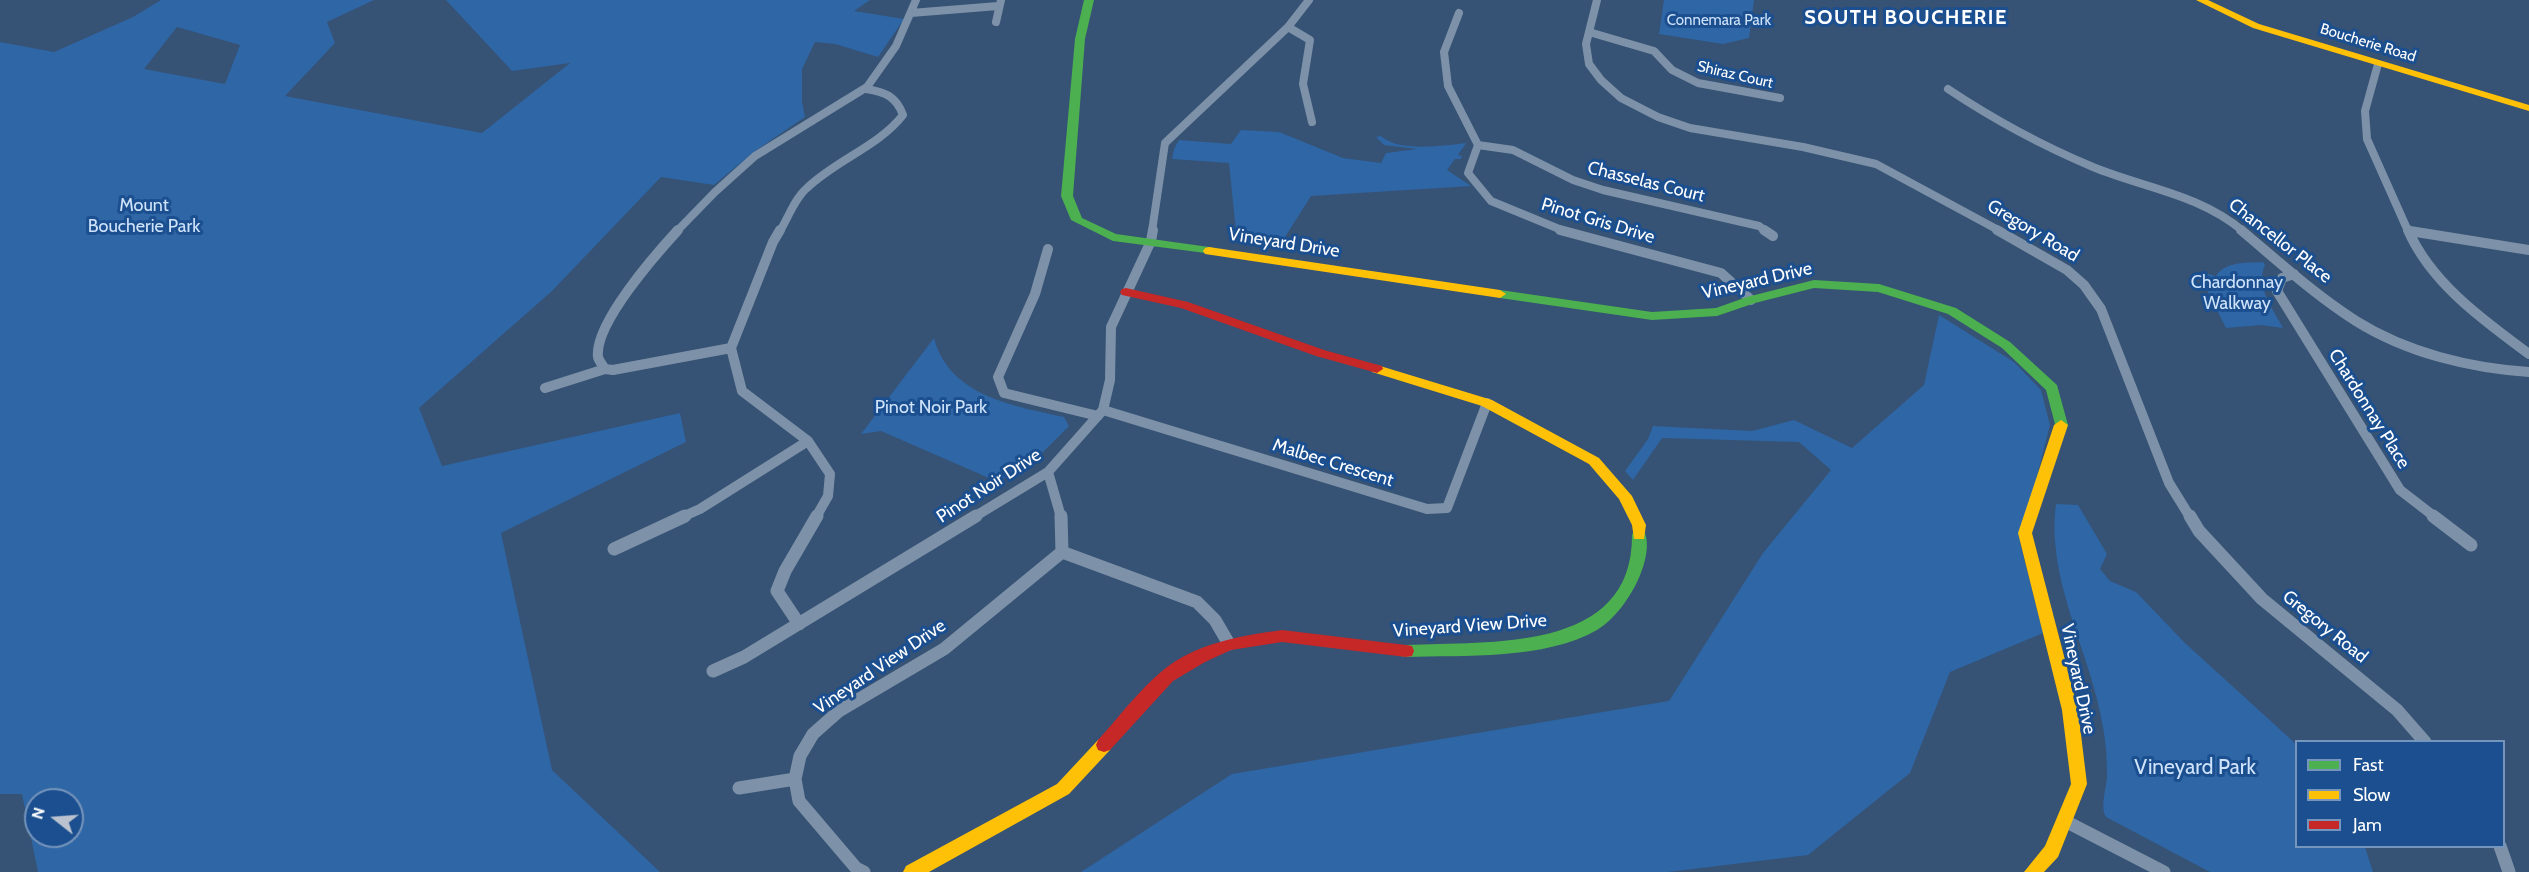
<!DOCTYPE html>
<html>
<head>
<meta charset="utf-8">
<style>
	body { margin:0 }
	#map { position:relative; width:2529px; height:872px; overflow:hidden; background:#365274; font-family:Cabin,sans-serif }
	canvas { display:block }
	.legend { position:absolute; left:2295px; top:740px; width:210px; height:108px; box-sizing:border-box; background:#1b4f8f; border:2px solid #7695bc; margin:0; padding:8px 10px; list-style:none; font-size:18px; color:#fff }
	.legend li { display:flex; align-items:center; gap:12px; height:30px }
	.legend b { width:30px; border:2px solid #7695bc }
	.north { position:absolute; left:24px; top:788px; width:60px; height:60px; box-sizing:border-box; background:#1b4f8f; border:2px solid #7695bc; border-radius:50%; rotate:287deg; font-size:16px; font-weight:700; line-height:24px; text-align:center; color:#fff }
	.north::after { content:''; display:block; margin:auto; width:21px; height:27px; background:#b9c2ce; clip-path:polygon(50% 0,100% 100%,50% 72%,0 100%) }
</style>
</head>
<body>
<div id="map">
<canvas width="2529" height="872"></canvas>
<ul class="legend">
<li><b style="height:8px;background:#4caf50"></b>Fast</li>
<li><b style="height:8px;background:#ffc107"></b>Slow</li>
<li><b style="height:8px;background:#c62828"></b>Jam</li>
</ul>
<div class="north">N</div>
</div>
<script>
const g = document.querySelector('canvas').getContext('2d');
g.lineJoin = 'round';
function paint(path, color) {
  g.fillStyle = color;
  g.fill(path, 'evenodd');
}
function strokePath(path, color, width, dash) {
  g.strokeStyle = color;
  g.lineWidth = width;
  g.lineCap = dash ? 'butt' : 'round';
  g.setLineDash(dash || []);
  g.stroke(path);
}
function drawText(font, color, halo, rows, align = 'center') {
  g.font = font + ' Cabin,sans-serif';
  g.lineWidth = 6;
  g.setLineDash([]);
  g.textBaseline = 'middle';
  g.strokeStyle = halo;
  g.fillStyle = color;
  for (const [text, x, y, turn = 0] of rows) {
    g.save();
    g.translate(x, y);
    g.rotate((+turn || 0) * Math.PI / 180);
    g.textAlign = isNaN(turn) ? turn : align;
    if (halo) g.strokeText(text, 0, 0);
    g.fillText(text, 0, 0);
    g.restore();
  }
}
const green = new Path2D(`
	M161,0H374L327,22L335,43L285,96L482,133L570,63L512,71L446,0H870L854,11L904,19L878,57L835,44L815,42L802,69V101L805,117L755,151L714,185L661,177L552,291L419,408L442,466L680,413L686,442L501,533L552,770L660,872H38L22,794H0V42L54,52L133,17ZM177,27L240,45L225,84L144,69ZM36,800H72V836H36Z
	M1664,0H1754L1749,38L1723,44L1659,34Z
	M1241,130L1279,132L1343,158L1381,163L1386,153L1417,149L1384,145L1376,137L1381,136C1397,152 1444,146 1466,143L1458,155L1462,156L1461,159H1455L1447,170L1471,186L1311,196L1280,245L1237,241L1229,163L1172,159L1174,149L1179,140L1231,144Z
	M2263,262L2265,265C2255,287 2273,308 2283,328L2261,325L2226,328L2199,274L2200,272L2216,276C2225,261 2247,263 2263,262Z
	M1939,315L2014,362L2041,390L2050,425L2020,543L2043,633L1950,672L1910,773L1808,855L1668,872H1081L1232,774L1669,701L1763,553L1831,470L1799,442L1662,438L1633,480L1625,471L1648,439L1653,426L1752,431L1794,420L1852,448L1924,385Z
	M934,338C949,396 1014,406 1064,417L1069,426L1038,457L998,482L881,431L861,434Z
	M2056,504L2078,505L2107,554L2100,569L2110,581L2136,592L2185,643L2296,744V846L2365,847L2373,872H2210L2106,817C2100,807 2106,789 2107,777C2107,761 2106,743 2103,727C2091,652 2046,582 2056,504Z`);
const streetFar2 = new Path2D(`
	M1597,0L1586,44L1589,64L1601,80L1621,98L1658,117L1690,128L1803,147L1876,164L2000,231
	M911,13L998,6
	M1459,13L1444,52L1448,86L1478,145L1468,173L1491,201L1564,231
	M996,22L1001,0
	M1288,27L1310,40L1303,84L1312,122
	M1589,32L1654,51L1672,70L1698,83L1780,98
	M2378,64L2365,111L2367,139L2408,231
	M1948,89C1993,119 2043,146 2093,167C2144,188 2199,194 2243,231
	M1478,145L1513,150L1573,180L1603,190L1759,226L1766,231
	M677,231L715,192L755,156L867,87L896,46L916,0
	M780,231C788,218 795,198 807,188C836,160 879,146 903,115C896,96 885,92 866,89
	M1152,231L1165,143L1288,27L1309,0`);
const streetFar1 = new Path2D(`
	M678,230C656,254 594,324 598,357C599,361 603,366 605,369L613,370L731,348L742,391L808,441L830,474L828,496L816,517
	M1560,230L1721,273L1751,300
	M1764,230L1773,236
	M1997,230L2067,270L2084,285L2101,309L2169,483L2190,517
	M2241,230C2278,261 2315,295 2356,321C2407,353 2470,368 2529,372
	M2408,230C2431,283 2483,320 2529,354
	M2410,231L2529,250
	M1048,249L1035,294L998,377L1004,393L1098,416
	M2294,274L2282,278L2277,291L2400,490L2435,517
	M731,348L773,242L780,230
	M545,388L605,369
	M1103,410L1427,509L1447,508L1487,403
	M1048,472L1061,517
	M682,517L700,509L808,441
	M974,517L1048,472L1103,410L1110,380L1111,327L1151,241L1153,230`);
const street = new Path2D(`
	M2190,516L2199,531L2262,599L2397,710L2425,742
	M2433,516L2471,545
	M614,549L685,516
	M1062,552L1197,602L1215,620L1229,644
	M799,624L777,591L785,571L817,516
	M713,671L744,657L976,516
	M739,788L795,779
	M2065,821L2164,872
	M2500,846L2509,872
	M864,872L856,868L799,801L795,779L800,756L813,734L839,711L944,649L1062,552L1061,516`);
const fast = new Path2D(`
	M1084,0H1094L1085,39L1073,196L1082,218L1116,234L1209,247L1213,248L1215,251L1213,254L1113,241L1071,220L1061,196L1075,39Z
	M1814,280L1879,284L1956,308L2010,342L2057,385L2068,425L2066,428H2056L2046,390L2002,348L1948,314L1878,292L1814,288L1755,303L1717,316L1652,320L1500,298L1494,294L1500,290L1652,312L1716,308L1747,297Z
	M1639,530L1644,531C1651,545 1644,567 1638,580C1629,599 1615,619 1597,630C1545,660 1464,655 1406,657L1400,656L1398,651L1400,646L1406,645C1488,641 1633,654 1632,535L1634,531Z`);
const slow = new Path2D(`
	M2196,0H2208L2259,24L2529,105V111L2253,28Z
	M1209,247L1500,290L1506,294L1500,298L1205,254L1203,251L1205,248Z
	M1377,365L1492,400L1599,458L1632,496L1646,525L1644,539H1634L1632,525L1619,499L1589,464L1482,406L1372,372L1371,369L1372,366Z
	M2061,420L2068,425L2032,533L2078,710L2087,784L2058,857L2044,872H2024L2045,846L2071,784L2062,710L2018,533L2054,425Z
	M1104,738L1110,740L1112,745L1110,750L1069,794L929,872H903L906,866L1057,784L1098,740Z`);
const jam = new Path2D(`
	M1126,288L1188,302L1324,350L1382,366L1383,369L1377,373L1316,356L1181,308L1122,295L1120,292L1122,289Z
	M1282,630L1406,645L1412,646L1414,651L1412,656L1406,657L1282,642L1231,650L1205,662L1173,681L1110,750L1104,752L1098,750L1096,745L1098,740C1118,718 1139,690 1161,672C1195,643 1240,636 1282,630Z`);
const farParknames = [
	["Connemara Park",1719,21]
];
const farStreetnames = [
	["Boucherie Road",2368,43,17],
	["Shiraz Court",1735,75,13]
];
const streetNames = [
	["Chasselas Court",1646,182,14],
	["Pinot Gris Drive",1598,221,17],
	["Gregory Road",2033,231,31],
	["Chancellor Place",2280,241,38],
	["Vineyard Drive",1284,243,9],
	["Vineyard Drive",1757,281,-13],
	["Chardonnay Place",2369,409,58],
	["Malbec Crescent",1333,463,17],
	["Pinot Noir Drive",989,486,-33],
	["Vineyard View Drive",1470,626,-4],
	["Gregory Road",2325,627,39],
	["Vineyard View Drive",880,667,-34],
	["Vineyard Drive",2078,679,78]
];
const parkNames = [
	["Mount",144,206],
	["Boucherie Park",144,227],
	["Chardonnay",2237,283],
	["Walkway",2237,304],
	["Pinot Noir Park",931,408]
];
const farDistrictnames = [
	["SOUTH BOUCHERIE",1906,18]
];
const nearParknames = [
	["Vineyard Park",2195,768]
];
paint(green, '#2f66a5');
strokePath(streetFar2, '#7d92a8', 8);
strokePath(streetFar1, '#7d92a8', 10);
strokePath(street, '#7d92a8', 13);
paint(fast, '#4caf50');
paint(slow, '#ffc107');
paint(jam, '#c62828');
drawText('15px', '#cfe3fa', '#1b4f8f', farParknames);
drawText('15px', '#fff', '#1b4f8f', farStreetnames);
drawText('18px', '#fff', '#1b4f8f', streetNames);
drawText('18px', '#cfe3fa', '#1b4f8f', parkNames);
g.letterSpacing = '1.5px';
drawText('bold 20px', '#fff', '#1b4f8f', farDistrictnames);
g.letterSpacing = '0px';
drawText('21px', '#cfe3fa', '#1b4f8f', nearParknames);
</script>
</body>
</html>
